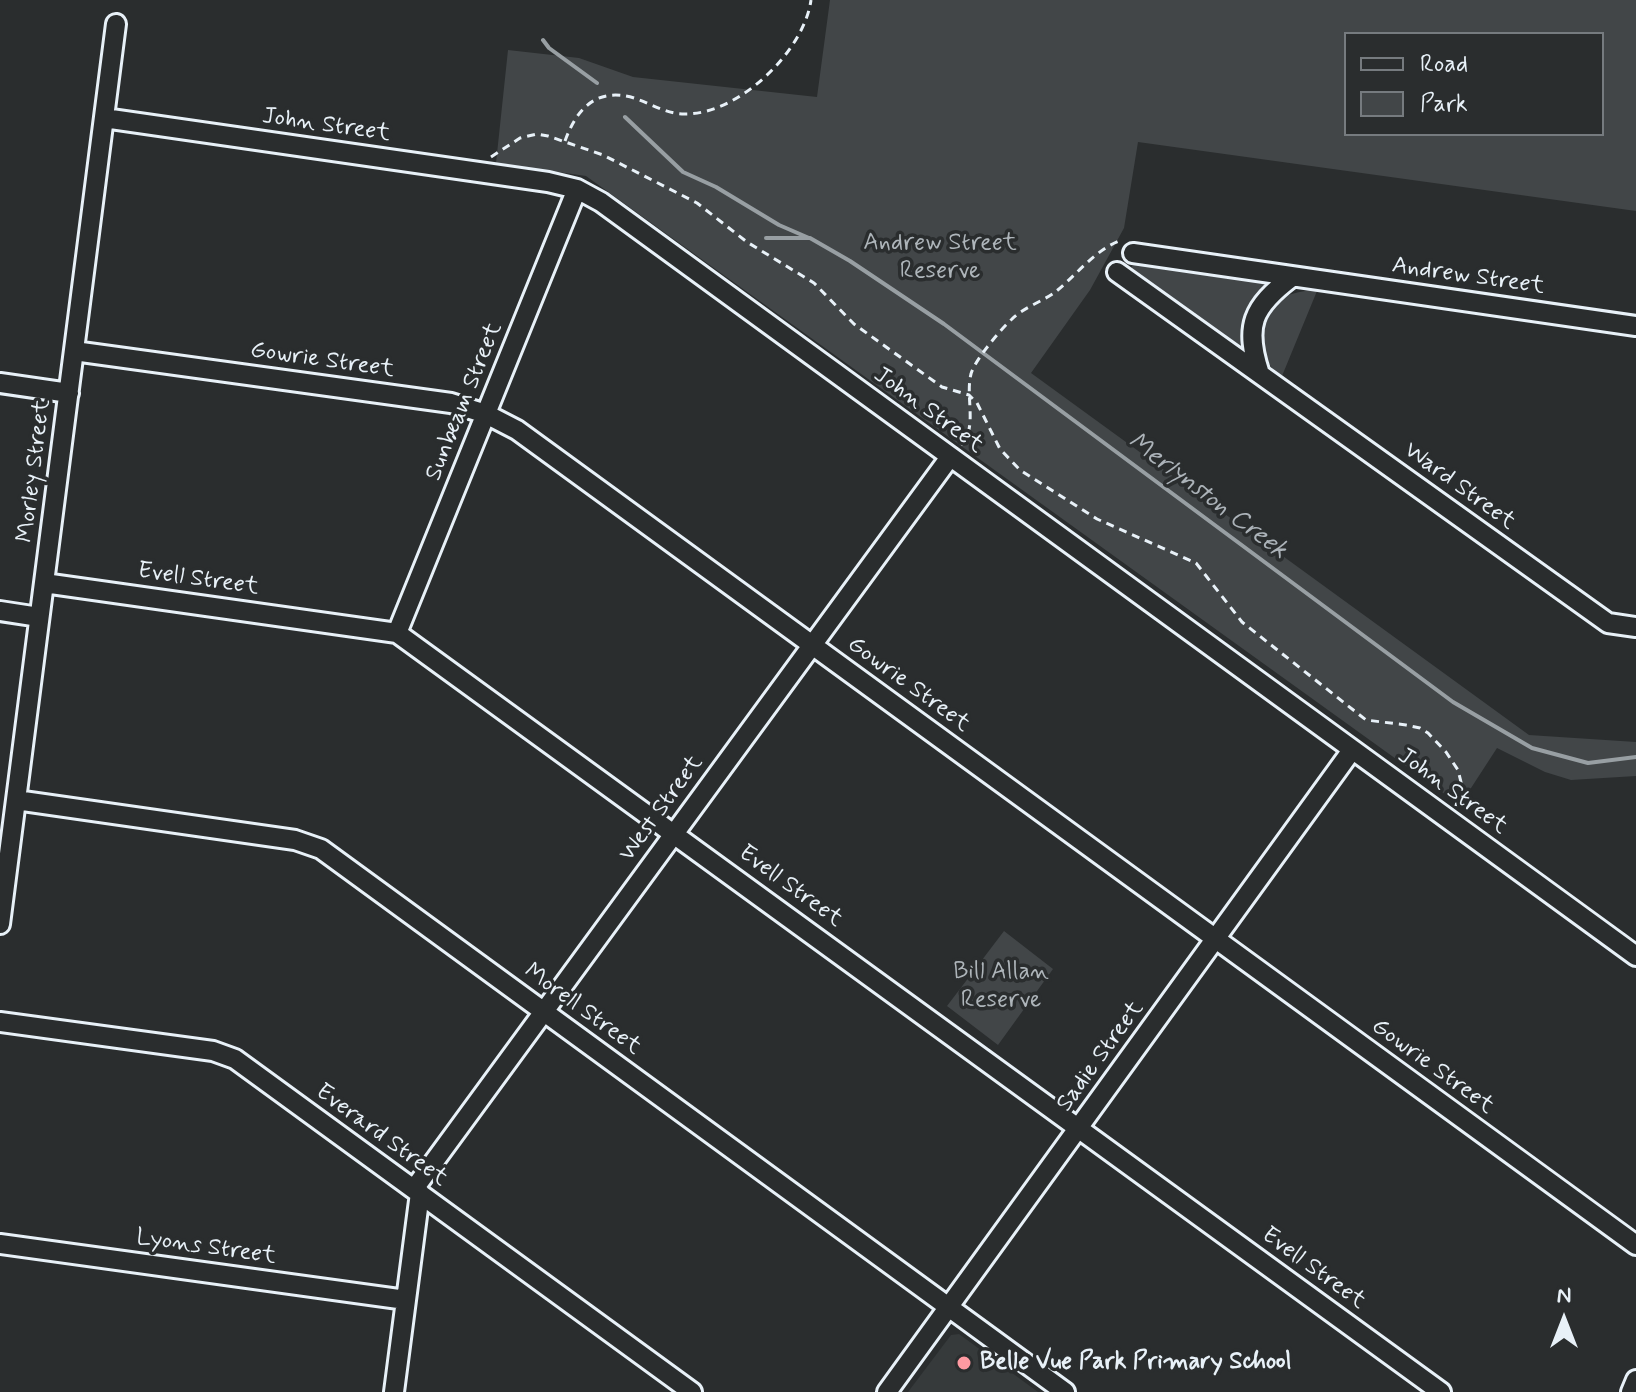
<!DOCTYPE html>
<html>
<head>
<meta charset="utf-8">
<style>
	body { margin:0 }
	#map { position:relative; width:1636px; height:1392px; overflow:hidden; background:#2a2d2e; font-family:Mynerve,sans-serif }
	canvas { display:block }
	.legend { position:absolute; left:1344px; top:32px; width:260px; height:104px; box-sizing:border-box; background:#2a2d2e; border:2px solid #767b7f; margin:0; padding:10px 14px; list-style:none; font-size:24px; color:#e8f1f8 }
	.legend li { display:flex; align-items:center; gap:16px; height:40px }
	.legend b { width:40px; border:2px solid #767b7f }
	.north { position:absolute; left:1524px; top:1280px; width:80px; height:80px; -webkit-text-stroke:6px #2a2d2e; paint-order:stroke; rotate:0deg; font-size:22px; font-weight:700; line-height:32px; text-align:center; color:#e8f1f8 }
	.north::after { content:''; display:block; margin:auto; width:28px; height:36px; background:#e8f1f8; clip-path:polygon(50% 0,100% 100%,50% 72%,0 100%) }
</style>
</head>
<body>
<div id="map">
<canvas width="1636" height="1392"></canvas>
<ul class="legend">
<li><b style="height:10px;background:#2a2d2e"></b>Road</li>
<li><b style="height:22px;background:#424648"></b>Park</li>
</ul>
<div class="north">N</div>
</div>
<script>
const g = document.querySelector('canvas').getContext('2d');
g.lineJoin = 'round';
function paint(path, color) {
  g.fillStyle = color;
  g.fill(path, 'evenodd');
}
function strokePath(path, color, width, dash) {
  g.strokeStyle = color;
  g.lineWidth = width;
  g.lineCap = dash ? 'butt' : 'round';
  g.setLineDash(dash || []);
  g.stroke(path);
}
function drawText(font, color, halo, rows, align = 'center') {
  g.font = font + ' Mynerve,sans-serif';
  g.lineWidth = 7;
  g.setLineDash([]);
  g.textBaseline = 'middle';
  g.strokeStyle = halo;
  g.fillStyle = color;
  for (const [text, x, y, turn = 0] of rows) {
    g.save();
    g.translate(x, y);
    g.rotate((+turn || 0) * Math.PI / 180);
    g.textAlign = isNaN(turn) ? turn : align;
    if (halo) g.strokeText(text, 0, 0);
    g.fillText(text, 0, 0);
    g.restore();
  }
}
const built = new Path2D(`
	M959,1334L1038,1392H908L951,1335Z`);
const green = new Path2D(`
	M830,0H1636V211L1138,142L1124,228L1090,290L1031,373L1529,735L1636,742V776L1571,780L1545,772L1497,748L1460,805L586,176L496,163L508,50L579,58L633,77L817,97ZM1346,34H1602V134H1346Z
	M1142,262L1258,277L1265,281C1264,292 1253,299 1249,309C1243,321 1245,335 1239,347H1232L1132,273V266Z
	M1310,290L1317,291L1282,376C1255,360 1255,318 1280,300C1289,293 1300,292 1310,290Z
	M1004,931L1053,969L998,1045L947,1006Z`);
const stream = new Path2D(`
	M543,40L549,48L597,83
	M625,117L683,172L716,187L779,225L809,238
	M766,238H810L850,261L944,324L1453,702L1532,748L1588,763L1636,757`);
const path = new Path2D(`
	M565,141C577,108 597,87 634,98C652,104 668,115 687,114C740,113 804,51 811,0
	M491,157L520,138L537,134L548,136L603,155L697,203L747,242L814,283L854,324L942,387L969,395L977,403L1000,449L1020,470L1097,519L1196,563L1242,622L1366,720L1406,725L1420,728L1428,733L1446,752L1458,770L1461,782L1456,806
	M961,445C978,428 965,397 971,374C974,361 1001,329 1012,319C1023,308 1041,302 1054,293C1076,276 1095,249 1122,240`);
const minor = new Path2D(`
	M104,118L548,182L577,189L601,202L1636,956
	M1133,253L1636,326
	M1117,272L1608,623L1636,627
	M74,351L451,403L486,414L517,430L1636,1245
	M1260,374C1244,326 1252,307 1292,277
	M0,383L69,393
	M44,583L397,633L1441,1392
	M0,611L39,617
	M397,633L577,189
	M16,800L295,840L321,849L1065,1392
	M0,924L116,24
	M0,1022L213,1051L235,1059L692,1392
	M414,1189L950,457
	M0,1244L406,1300
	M394,1392L420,1193
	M887,1392L1352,750
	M1631,1392L1636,1380`);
const markers = [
	[964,1363,8,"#ff9aa2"]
];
const streetNames = [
	["John Street",326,126,8],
	["Andrew Street",1468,277,8],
	["Gowrie Street",322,361,8],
	["Sunbeam Street",465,402,-68],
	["John Street",928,411,36],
	["Morley Street",35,471,-83],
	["Ward Street",1459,487,36],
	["Evell Street",198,580,8],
	["Gowrie Street",908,685,36],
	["John Street",1452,792,36],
	["West Street",662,809,-54],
	["Evell Street",790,887,36],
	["Morell Street",582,1010,36],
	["Sadie Street",1101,1057,-54],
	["Gowrie Street",1432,1067,36],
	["Everard Street",381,1136,36],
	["Lyons Street",206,1248,8],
	["Evell Street",1313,1269,36]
];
const parkNames = [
	["Andrew Street",940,244],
	["Reserve",940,272],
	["Bill Allan",1001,973],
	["Reserve",1001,1001]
];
const poiNames = [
	["Belle Vue Park Primary School",980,1363]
];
const waterNames = [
	["Merlynston Creek",1207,497,37]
];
paint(built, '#363a3b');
paint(green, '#424648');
strokePath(stream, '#989fa3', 4);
strokePath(minor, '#e8f1f8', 24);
strokePath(path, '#e8f1f8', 3, [8, 6]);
strokePath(minor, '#2a2d2e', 18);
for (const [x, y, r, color] of markers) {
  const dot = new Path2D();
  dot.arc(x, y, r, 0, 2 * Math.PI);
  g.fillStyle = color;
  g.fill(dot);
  strokePath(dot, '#2a2d2e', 3);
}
drawText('24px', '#e8f1f8', '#2a2d2e', streetNames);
drawText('24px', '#aeb5ba', '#2a2d2e', parkNames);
drawText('bold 24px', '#e8f1f8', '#2a2d2e', poiNames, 'left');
drawText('italic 26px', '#acb3b9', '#2a2d2e', waterNames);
</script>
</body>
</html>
